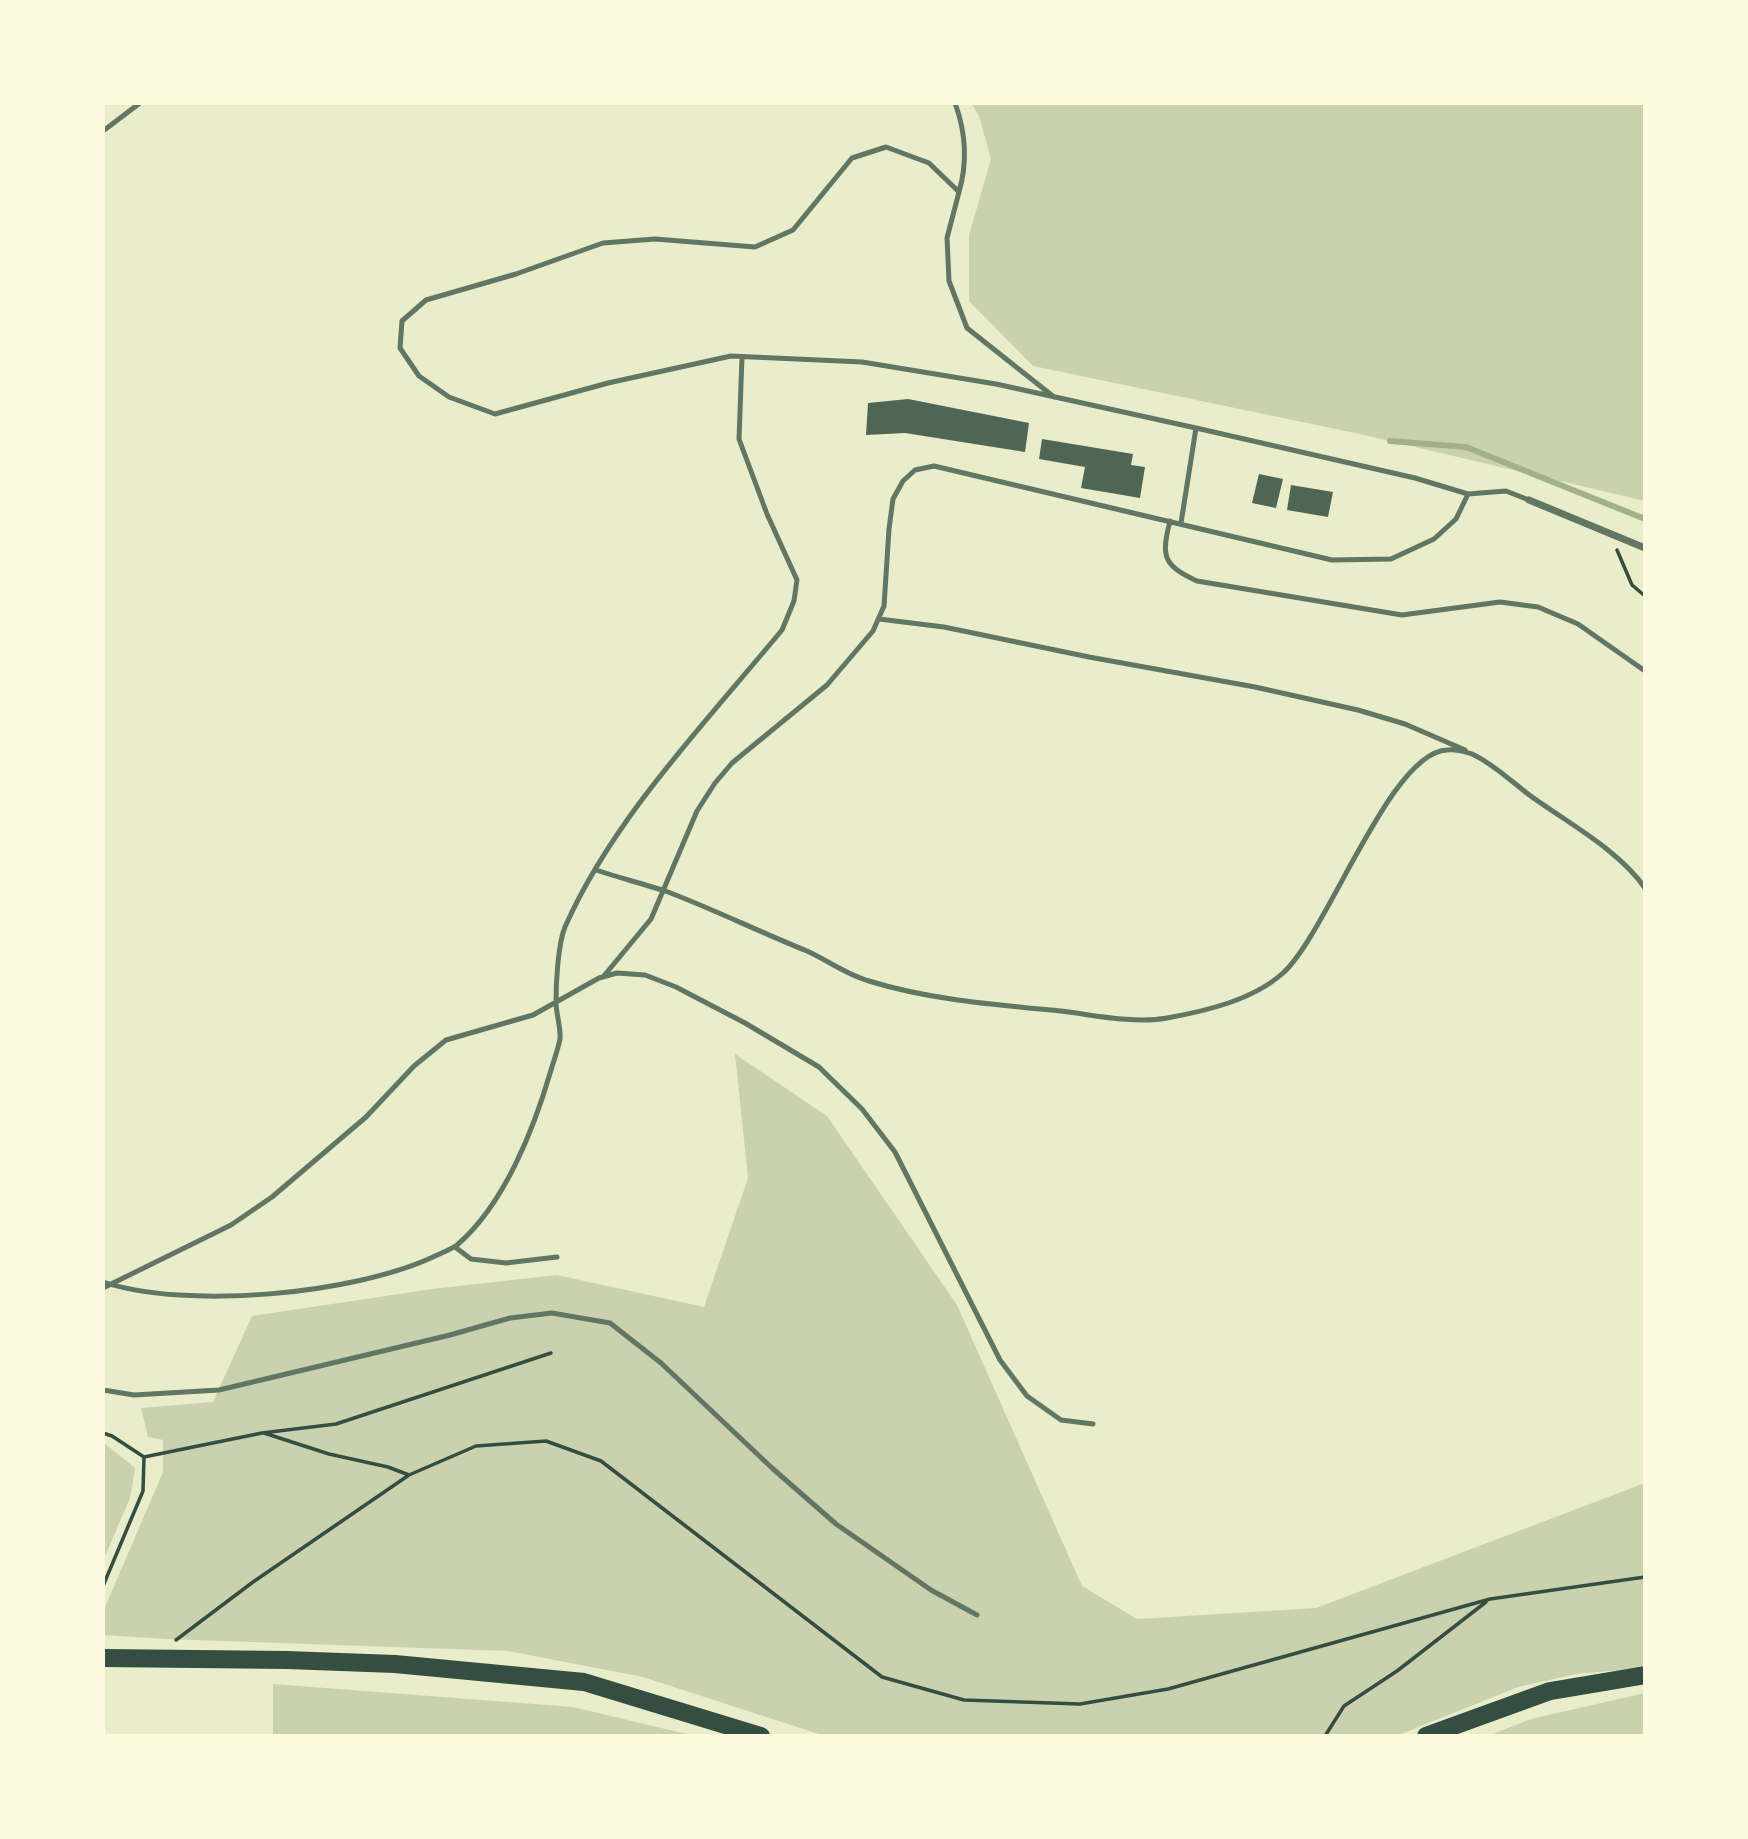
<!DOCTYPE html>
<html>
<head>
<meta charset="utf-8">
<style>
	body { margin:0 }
	#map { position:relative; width:1748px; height:1839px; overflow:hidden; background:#e9edc9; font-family:Overpass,sans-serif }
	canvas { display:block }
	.frame { position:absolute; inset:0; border:105px solid #fefae0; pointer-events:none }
</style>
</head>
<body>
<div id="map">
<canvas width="1748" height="1839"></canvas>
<div class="frame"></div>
</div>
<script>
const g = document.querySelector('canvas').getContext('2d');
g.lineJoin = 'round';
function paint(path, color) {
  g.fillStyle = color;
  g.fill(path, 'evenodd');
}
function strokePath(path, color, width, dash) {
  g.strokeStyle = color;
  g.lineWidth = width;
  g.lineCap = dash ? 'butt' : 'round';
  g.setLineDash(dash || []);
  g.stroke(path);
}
const green = new Path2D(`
	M971,103H1645V501L1360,434L1033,366L969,301V235L991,159L979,116Z
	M735,1054L827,1116L957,1305L1082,1586L1137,1619L1316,1608L1645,1483V1668L1576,1674L1518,1687L1396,1736H825L643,1677L508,1651L166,1639L103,1635V1612L163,1472V1440L148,1437L141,1408L213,1402L252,1316L432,1289L557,1275L704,1307L748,1178Z
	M103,1442L135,1468L130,1498L103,1561Z
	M273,1684L573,1707L695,1736H273Z
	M1645,1693V1736H1488L1531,1719Z`);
const stream = new Path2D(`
	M1390,441L1466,447L1645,519`);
const building = new Path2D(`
	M908,399L1029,423L1025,452L905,433L866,435L868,403Z
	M1042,439L1133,454L1131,465L1145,467L1140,498L1081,488L1085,467L1039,459Z
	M1259,474L1283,479L1276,508L1252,503Z
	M1291,485L1333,492L1328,517L1287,510Z`);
const path = new Path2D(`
	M1617,550L1632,585L1645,596
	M103,1433L112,1436L144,1457L143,1491L103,1586
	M264,1433L329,1454L388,1467L409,1475
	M144,1457L262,1433L336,1424L551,1353
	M176,1640L253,1582L409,1475L476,1446L546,1441L601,1461L882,1677L964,1700L1080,1704L1168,1689L1490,1599L1645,1577
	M1325,1736L1344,1706L1397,1671L1486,1602`);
const service = new Path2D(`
	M955,103C966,133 968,161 959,192
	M103,131L140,103
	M1054,397L967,328L949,281L947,238L959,192L929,163L886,147L852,158L793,230L755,247L655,239L603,243L516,274L426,300L402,321L400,348L419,376L449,397L495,414L608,383L731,356L862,362L996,384L1196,428L1415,478L1468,494
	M1170,521C1161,557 1163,565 1197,581L1402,615L1500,602L1538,607L1578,624L1645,671
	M1181,523L1196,428
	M879,619L944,627L1089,657L1255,687L1358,710L1405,724L1465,750
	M596,870C620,878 644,884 668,892C715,910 760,932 807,951C827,960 847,975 869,981C930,1000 997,1005 1061,1011C1094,1015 1134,1024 1167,1018C1206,1011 1253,1000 1283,973C1328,932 1390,752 1447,750C1454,749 1466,752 1472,754C1492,763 1511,781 1528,794C1566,822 1618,849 1645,888
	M603,977L651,919L697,811L715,783L732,763L827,685L873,631L884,606L889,529L893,499L903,481L915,470L934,466L1332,560L1391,559L1434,539L1456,519L1468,494L1506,491L1529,500
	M455,1247L471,1259L506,1263L557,1257
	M103,1282C188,1310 353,1294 433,1257C441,1253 450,1250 457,1245C504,1205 534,1129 551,1070C554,1060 558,1049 560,1039C561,1027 556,1014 556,1002C556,982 558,944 565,927C613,818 707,721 782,630L794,601L797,580L767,514L739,439L742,357
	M103,1288L231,1225L272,1197L366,1117L414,1066L446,1040L533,1015L599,978L617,973L645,975L676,987L745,1023L819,1067L862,1109L895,1152L1000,1360L1027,1396L1061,1420L1093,1424
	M103,1390L134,1395L219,1390L450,1335L510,1318L552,1313L610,1323L661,1363L772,1468L836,1524L931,1590L977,1615`);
const minor = new Path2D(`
	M1529,500L1645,548`);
const primary = new Path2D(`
	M103,1658L287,1660L395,1664L584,1682L761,1736
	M1426,1736L1550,1691L1645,1675`);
paint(green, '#cad2ad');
strokePath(stream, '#a3b18a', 6);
paint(building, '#4f6655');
strokePath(path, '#344e41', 3.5);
strokePath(service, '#617663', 5);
strokePath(minor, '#617663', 7);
strokePath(primary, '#344e41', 18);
</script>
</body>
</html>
